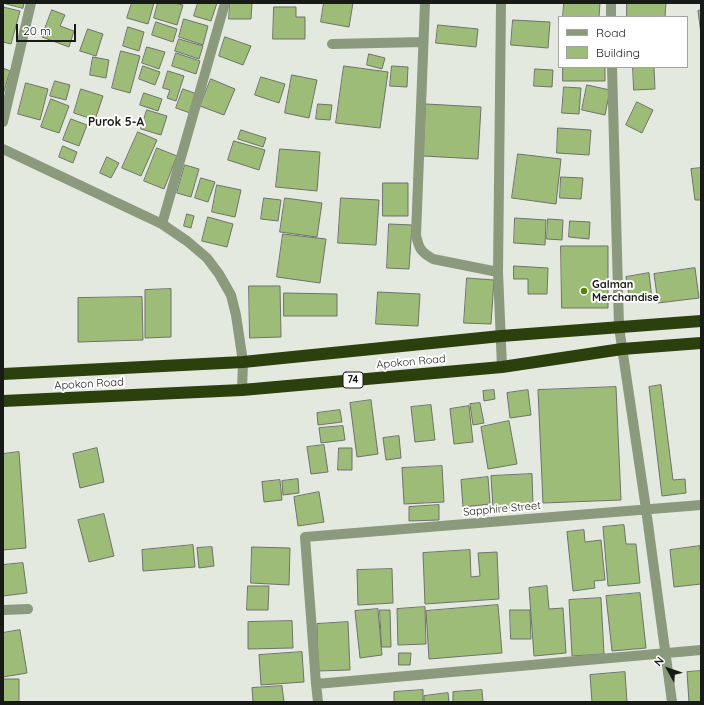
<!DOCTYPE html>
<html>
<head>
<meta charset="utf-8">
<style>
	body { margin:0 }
	#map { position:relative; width:704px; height:705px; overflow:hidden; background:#e4e9df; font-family:Quicksand,sans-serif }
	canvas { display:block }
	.frame { position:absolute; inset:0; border:4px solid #181a17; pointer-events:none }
	.legend { position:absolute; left:558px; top:16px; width:130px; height:52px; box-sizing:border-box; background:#fff; border:1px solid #a3a3a2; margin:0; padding:5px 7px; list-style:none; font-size:12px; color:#181a17 }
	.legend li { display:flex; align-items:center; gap:8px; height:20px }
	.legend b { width:20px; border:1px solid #a3a3a2 }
	.north { position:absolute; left:648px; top:649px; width:40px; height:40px; -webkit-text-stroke:3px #fff; paint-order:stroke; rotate:310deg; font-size:11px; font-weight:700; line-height:16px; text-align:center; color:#181a17 }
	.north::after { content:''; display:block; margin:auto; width:14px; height:18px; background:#181a17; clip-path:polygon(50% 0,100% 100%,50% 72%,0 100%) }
	.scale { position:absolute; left:16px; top:24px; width:60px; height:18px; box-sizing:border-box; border:2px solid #181a17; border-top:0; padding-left:5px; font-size:12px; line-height:14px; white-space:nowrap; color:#181a17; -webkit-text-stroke:3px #fff; paint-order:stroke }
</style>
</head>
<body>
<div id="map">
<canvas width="704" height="705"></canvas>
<div class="frame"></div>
<ul class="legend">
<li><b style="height:5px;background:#8b997c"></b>Road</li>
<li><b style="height:11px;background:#9cbc78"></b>Building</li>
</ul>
<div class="north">N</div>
<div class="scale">20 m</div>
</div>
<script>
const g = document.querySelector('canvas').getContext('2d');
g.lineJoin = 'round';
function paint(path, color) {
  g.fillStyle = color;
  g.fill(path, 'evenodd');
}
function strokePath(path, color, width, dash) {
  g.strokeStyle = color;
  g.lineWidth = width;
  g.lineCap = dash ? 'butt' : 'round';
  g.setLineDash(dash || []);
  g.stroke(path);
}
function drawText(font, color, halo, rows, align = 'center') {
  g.font = font + ' Quicksand,sans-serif';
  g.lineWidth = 4;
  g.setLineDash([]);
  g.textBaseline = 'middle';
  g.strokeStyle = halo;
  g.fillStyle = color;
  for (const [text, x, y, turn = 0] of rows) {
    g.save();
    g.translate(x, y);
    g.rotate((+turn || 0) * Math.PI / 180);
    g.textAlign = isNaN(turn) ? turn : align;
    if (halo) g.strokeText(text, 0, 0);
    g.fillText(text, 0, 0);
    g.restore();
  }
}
const building = new Path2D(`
	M3,3H24L23,8Z
	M132,3H154L148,24L127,18Z
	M158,3H174L183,5L177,25L154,18Z
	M198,3H217L211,21L194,16Z
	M230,3H252L251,19H229Z
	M324,3H353L349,27L321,22Z
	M564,3H600L599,17H563Z
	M627,3H666L665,17H627Z
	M3,7L20,11L11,44L3,42Z
	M274,7H296V17H305V39H273Z
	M52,10L65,15L60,26L74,31L69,47L42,37Z
	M701,10V34L698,11Z
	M184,19L208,26L203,45L179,37Z
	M513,20L550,22L548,48L511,45Z
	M156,22L177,29L173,42L152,35Z
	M438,25L478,29L476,47L436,43Z
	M128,27L144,32L139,51L123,46Z
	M88,29L103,34L96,56L80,51Z
	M225,37L251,46L243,65L219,56Z
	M179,39L203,46L199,59L175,51Z
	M147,47L165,52L159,69L142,63Z
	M121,51L140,56L130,93L112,88Z
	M176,53L200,61L196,74L172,66Z
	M369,54L385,58L382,69L367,65Z
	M93,57L109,60L106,78L90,75Z
	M143,66L160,72L155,85L139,79Z
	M344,66L388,72L380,128L336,123Z
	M392,66L408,67L407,87L390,86Z
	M563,67H605V81H563Z
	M633,67H654L655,89L634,90Z
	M3,68L10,71L3,95Z
	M535,69L553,70L552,87L534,86Z
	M168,71L184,76L176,101L167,98L170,90L163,88Z
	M292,75L317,80L309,118L285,113Z
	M261,77L285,84L279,103L255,95Z
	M211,79L235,89L224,115L200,106Z
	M55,81L70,85L66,100L50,96Z
	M26,83L48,89L40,120L18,114Z
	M587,85L610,90L605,115L582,110Z
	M564,87L581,88L579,114L562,113Z
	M81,89L103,96L95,120L74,113Z
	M183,89L197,94L190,113L176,108Z
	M144,93L162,99L158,111L140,105Z
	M51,99L69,106L59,133L41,127Z
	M637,102L653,110L642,133L626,125Z
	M318,104L332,105L330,120L316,119Z
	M426,104L481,107L478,159L423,156Z
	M147,110L167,116L161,135L141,129Z
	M71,119L87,125L79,146L63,140Z
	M558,128L591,130L589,155L557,153Z
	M241,130L266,138L263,147L238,139Z
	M138,132L157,140L141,176L122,168Z
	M234,141L265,150L259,170L228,160Z
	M63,146L77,152L73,163L59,157Z
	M157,148L177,156L164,189L144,181Z
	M280,149L320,152L317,191L276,187Z
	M518,154L561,159L556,204L512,198Z
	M107,157L119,163L111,178L100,173Z
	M185,165L199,169L191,197L177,193Z
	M701,168V200H695L691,169Z
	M561,177L583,178L581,199L560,198Z
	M201,178L215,182L208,202L195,198Z
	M383,183H408V216H383Z
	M217,185L241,190L235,217L212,212Z
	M264,198L281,200L278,221L261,219Z
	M285,198L322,203L317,237L280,232Z
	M341,198L379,200L376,245L338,243Z
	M187,214L194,216L191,228L184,226Z
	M208,217L233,224L227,247L202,241Z
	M515,218L546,220L545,245L514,243Z
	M548,219L563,220L562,240L547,239Z
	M570,221L590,222L589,239L569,237Z
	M389,224L412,225L409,269L387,268Z
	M283,234L326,239L320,283L277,277Z
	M561,246H608V308H562Z
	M514,266L548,268L547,294H528V279H514Z
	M695,268L699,298L658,303L654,274Z
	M649,273L652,299L630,302L626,277Z
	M467,278L494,280L491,324L464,323Z
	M249,286H280L281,337L250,338Z
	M171,289V337L145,338V290Z
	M378,292L420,294L418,326L376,324Z
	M284,293L337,294V316H284Z
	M142,297L143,340L78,342V298Z
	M661,385L673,480L685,479L686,493L662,496L649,387Z
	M616,387L621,500L543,503L538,390Z
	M494,390L495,399L484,401L483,391Z
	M528,390L531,415L510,418L507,393Z
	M371,400L378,454L357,457L350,403Z
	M480,403L484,423L473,425L470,404Z
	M431,405L435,440L415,442L411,407Z
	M469,406L473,442L454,444L450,409Z
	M340,410L342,422L318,425L317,413Z
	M509,421L517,464L488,469L481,427Z
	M343,426L345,440L321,443L319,428Z
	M399,436L401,458L386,460L383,438Z
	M324,445L328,472L311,474L307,447Z
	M97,448L104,482L80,488L73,454Z
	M339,448H352V470H338Z
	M19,452L26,548L3,550V454Z
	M442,466L444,502L404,504L402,468Z
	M532,474L533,506L493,508L491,476Z
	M488,477L490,504L463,507L461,480Z
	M298,479L299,493L283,495L282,481Z
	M280,480L282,500L264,502L262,482Z
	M319,492L324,522L298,526L294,497Z
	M439,505V520L409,521V507Z
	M104,514L114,556L89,562L78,520Z
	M624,525L626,544H636L640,583L608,586L603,527Z
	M584,530L585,542L601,540L605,580L594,581L595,588L573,591L567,532Z
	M193,545L195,567L143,571L142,550Z
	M700,546L701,559V584L674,587L670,550Z
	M212,547L214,566L199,568L197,548Z
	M252,547L290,548L289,585L251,583Z
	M470,550L471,577L480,576L478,553L497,552L499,599L425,604L423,553Z
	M23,563L27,593L3,596V565Z
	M392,569L393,603L358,605L357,570Z
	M248,586H269L268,610H247Z
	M547,586L549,609L563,608L566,653L534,656L529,588Z
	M640,593L646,648L612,651L606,596Z
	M601,598L604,654L572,656L569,600Z
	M498,605L502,653L429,659L426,611Z
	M425,607L426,644L398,645L397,609Z
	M378,609L382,655L360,658L355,611Z
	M380,610H390L391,647H382Z
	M510,610H530L531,639H511Z
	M292,621L293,648L248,649V622Z
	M348,622L350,670L318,671L317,624Z
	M20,630L27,673L3,677V633Z
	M302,652L304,682L261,685L259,655Z
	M399,653H411L410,665H399Z
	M701,671V702H689L687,672Z
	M625,672L627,702H592L590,675Z
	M3,679H19V702H3Z
	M282,686L284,702H253L252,688Z
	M423,690V702H394V692Z
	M482,690L483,702H453V692Z
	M448,693L449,702H424V696Z`);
const street = new Path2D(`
	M425,3L416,235C419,249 421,252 433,259L498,272
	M501,3L498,272L502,367
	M611,3V17
	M332,44L423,42
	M612,67L619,327L646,509L672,702
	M3,122L31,3
	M3,149L162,224L187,241L207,258L219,274L231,295L236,315L243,362L242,390
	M162,224L225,3
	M3,610L28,609
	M316,684L701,650
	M318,702L316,684L305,537L701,505`);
const highway = new Path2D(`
	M3,374L243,362L501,336L701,321
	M3,401L242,390L502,367L622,349L701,343`);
const markers = [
	[584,291,4,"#57820b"]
];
const shields = [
	[353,380,20]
];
const shieldNames = [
	["74",353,380]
];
const poiNames = [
	["Galman",592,285],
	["Merchandise",592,298]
];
const streetNames = [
	["Apokon Road",411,362,-5],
	["Apokon Road",89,384,-3],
	["Sapphire Street",502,509,-5]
];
const neighbourhoodNames = [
	["Purok 5-A",116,122]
];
paint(building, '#9cbc78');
strokePath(building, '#6e726a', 1);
strokePath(street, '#8b997c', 10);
strokePath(highway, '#2b400c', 12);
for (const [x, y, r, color] of markers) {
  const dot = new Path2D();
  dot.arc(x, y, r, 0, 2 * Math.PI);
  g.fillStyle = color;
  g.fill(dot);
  strokePath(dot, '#fff', 1.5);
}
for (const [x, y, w] of shields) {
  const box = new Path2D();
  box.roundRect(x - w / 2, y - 8, w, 16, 3);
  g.fillStyle = '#fff';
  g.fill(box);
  strokePath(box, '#181a17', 1);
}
drawText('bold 10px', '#181a17', null, shieldNames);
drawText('bold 11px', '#181a17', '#fff', poiNames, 'left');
drawText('11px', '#181a17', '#fff', streetNames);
drawText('bold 12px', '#181a17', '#fff', neighbourhoodNames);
</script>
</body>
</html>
